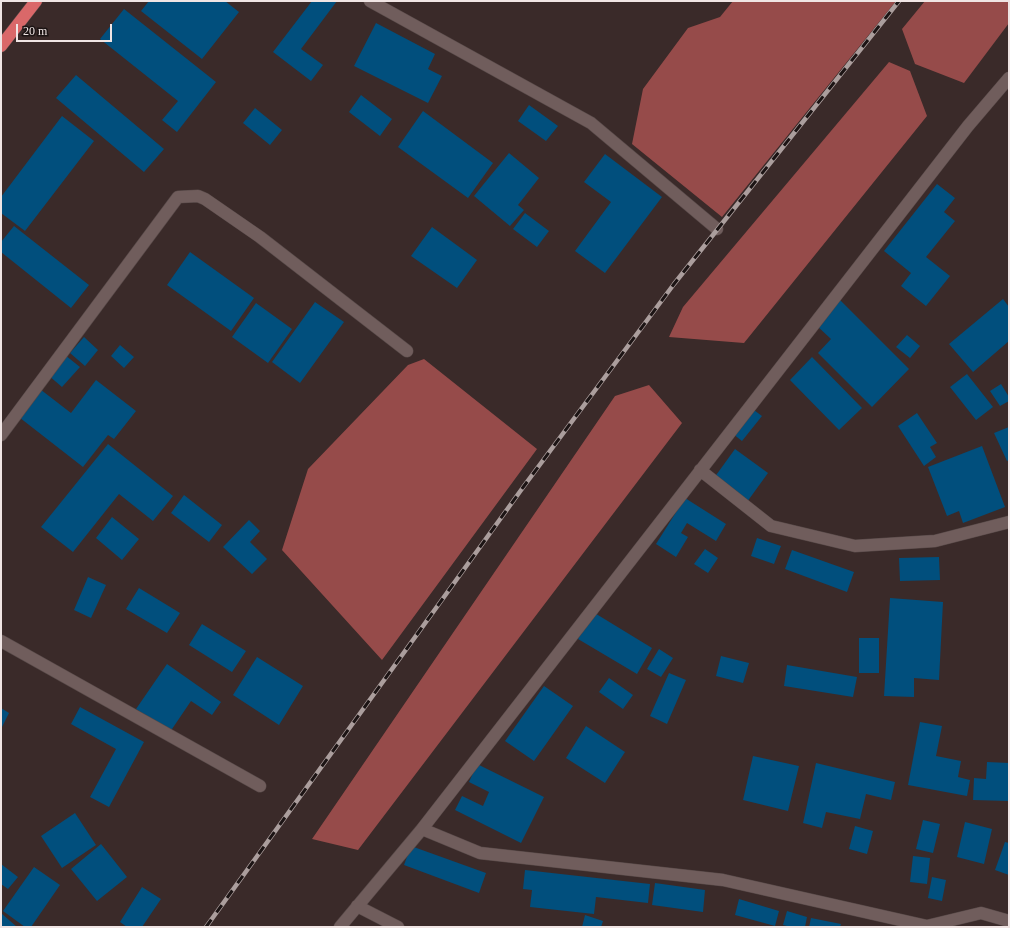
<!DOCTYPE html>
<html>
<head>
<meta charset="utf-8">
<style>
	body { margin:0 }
	#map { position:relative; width:1010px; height:928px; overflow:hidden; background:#3a2a29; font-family:Georgia,serif }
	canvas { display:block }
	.frame { position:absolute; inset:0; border:2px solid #f0e5e4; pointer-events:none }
	.scale { position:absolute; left:16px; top:24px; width:96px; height:18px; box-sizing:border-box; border:2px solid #f0e5e4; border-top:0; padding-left:5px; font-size:12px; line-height:14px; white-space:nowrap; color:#f0e5e4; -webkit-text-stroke:3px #1c1414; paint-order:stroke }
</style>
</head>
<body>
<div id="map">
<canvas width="1010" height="928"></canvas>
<div class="frame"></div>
<div class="scale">20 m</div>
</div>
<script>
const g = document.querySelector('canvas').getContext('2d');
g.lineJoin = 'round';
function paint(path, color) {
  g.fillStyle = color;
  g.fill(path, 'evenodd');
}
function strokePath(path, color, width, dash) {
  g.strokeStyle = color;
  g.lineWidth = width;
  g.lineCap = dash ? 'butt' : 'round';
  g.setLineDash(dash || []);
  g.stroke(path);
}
const forest = new Path2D(`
	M733,1H896L722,217L632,144L643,89L688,28L720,17Z
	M925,1H1009V23L964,83L915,64L902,29Z
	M889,62L910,71L927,116L744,343L669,337L683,307Z
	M424,359L537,449L382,660L282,550L308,469L408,365Z
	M649,385L682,423L358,850L312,839L615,396Z`);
const building = new Path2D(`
	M149,1H225L239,12L202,59L141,11Z
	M312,1H337L301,49L323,65L311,81L273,52Z
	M124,9L216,82L177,132L162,120L178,101L100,39Z
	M376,23L435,54L428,69L442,76L428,103L354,66Z
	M76,75L164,149L144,172L56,98Z
	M361,95L392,119L380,136L349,112Z
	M529,105L558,126L546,141L518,121Z
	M255,108L282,130L270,145L243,123Z
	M423,111L493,163L468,198L398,147Z
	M62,116L94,141L25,231L1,213V197Z
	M509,153L539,178L518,205L524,210L510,226L474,196Z
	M605,154L662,197L605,273L575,251L611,202L584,182Z
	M937,184L955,198L944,212L955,221L926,257L950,276L926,306L901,286L911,273L884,251Z
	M525,213L549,231L537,247L513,229Z
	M14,226L89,285L71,308L1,252V242Z
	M432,227L477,260L457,288L411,256Z
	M190,252L254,298L231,331L167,285Z
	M1003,299L1009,307V341L973,372L949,344Z
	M840,300L909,369L872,407L818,353L831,339L816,325Z
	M315,302L344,322L300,383L272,362Z
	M256,303L292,329L268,363L232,337Z
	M907,335L920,346L910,358L896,347Z
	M84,337L98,350L85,366L70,353Z
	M120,345L134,357L124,368L111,356Z
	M65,355L80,367L62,387L48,375Z
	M812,357L862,408L839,430L790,380Z
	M967,374L993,407L976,420L950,387Z
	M96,380L136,411L114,439L108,435L83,467L15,414L36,386L71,413Z
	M1001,384L1009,397V401L1000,406L990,391Z
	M747,405L762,416L742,441L728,430Z
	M917,413L937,443L930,447L936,457L924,466L898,426Z
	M1009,427V460L1007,461L994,433Z
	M108,444L173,496L153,521L119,494L73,552L41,527Z
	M982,446L1005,507L963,523L959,511L947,516L928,467Z
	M735,449L768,473L747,502L714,478Z
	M184,495L222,525L209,542L171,513Z
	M685,498L726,524L716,541L687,523L681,533L688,537L676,557L656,544Z
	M112,517L139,539L122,560L96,538Z
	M249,520L260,531L250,542L267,559L252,574L223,547Z
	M757,538L781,546L774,564L751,556Z
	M705,549L718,558L708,573L694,564Z
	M792,550L854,572L847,592L785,569Z
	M939,557L940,580L900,581L899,558Z
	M88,577L106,585L91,618L74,610Z
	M139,588L180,613L167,633L126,609Z
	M890,598L943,602L939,680L914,678V697L884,696Z
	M593,612L652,648L637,674L578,639Z
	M202,624L246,651L232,672L189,645Z
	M859,638H879V673H859Z
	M659,649L673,658L661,677L647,669Z
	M721,656L749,663L743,683L716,676Z
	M257,657L303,686L279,725L233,695Z
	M167,664L221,702L212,715L191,701L170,732L136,709Z
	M787,665L857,677L853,697L784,686Z
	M669,673L686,680L667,724L650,716Z
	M609,678L633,695L623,709L599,692Z
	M544,686L573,706L534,761L505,741Z
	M80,707L144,742L109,807L90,797L116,749L71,724Z
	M1,708L9,713L1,729Z
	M920,722L942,726L936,756L961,761L958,777L970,780L967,796L908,785Z
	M586,726L625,752L605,783L566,758Z
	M753,756L799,766L788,811L743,800Z
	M987,762L1009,763V801L973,800L974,778L986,779Z
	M816,763L895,782L891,800L866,794L860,819L826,812L822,828L803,823Z
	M477,764L544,797L521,843L455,810L462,796L483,806L489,792L469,782Z
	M75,813L96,845L62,868L41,836Z
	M923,820L940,824L933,853L916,849Z
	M965,822L992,829L984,864L957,857Z
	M855,826L873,831L867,854L849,849Z
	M1005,842L1009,843V875L995,870Z
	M101,844L127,877L97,901L71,869Z
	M411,846L486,873L479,893L404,865Z
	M913,856L930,858L927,884L910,882Z
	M1,864L18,877L8,889L1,884Z
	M34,867L60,885L31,927H25L3,911Z
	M525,870L650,884L648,903L596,897L594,914L530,907L532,890L523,889Z
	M932,877L946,880L942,901L928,898Z
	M655,883L705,890L703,912L652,905Z
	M142,887L161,899L142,927H127L120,922Z
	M739,899L779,911L775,926L735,915Z
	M787,911L807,917L805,927H791L783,925Z
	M1,913L17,927H1Z
	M585,915L603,921L601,927H582Z
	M811,918L841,924L840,927H809Z`);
const minor = new Path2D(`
	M370,1L591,123L717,229
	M1,435L178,197L198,196L205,199L260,237L407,351
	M700,470L771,526L855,546L935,541L1009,522
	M1,641L260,786
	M422,829L480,853L723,880L927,926L981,913L1009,921
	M357,906L398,927
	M340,927L422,829L968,126L1009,78`);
const trunk = new Path2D(`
	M1,46L36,1`);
const rail = new Path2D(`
	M206,927L524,486L674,284L899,1`);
paint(forest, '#964b4a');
paint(building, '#014f7d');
strokePath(minor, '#574948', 13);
strokePath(trunk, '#574948', 13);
strokePath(minor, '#705d5c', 12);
strokePath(trunk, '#da6869', 12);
strokePath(rail, '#ab9e9d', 4.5);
strokePath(rail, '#1c1414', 3, [9]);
</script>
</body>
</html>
